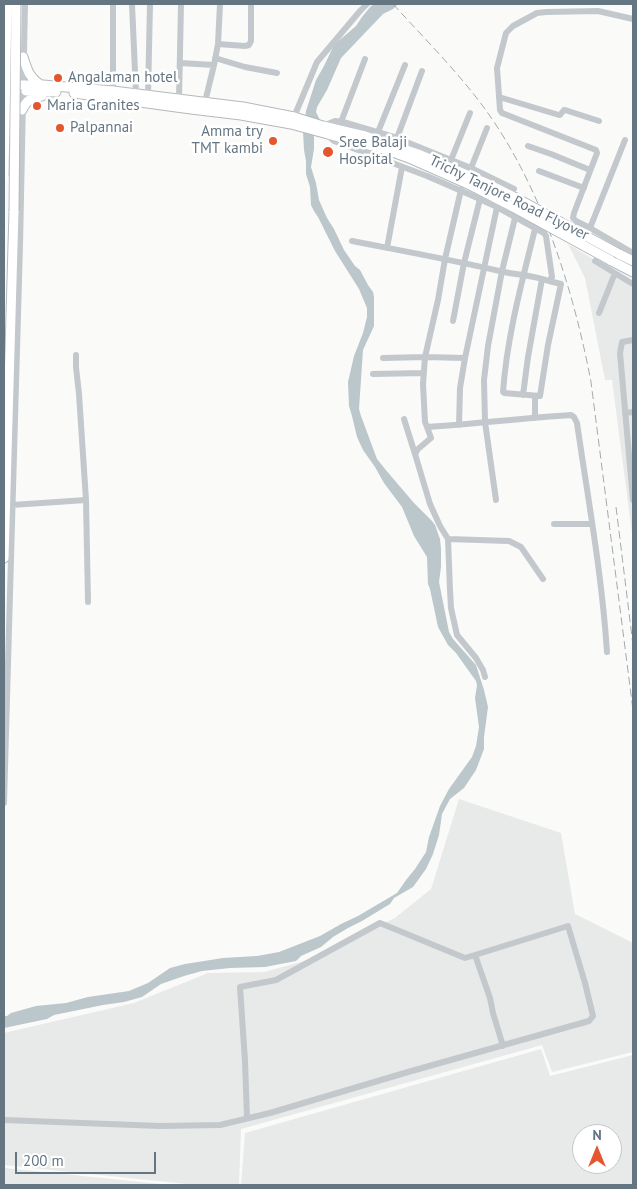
<!DOCTYPE html>
<html>
<head>
<meta charset="utf-8">
<style>
	body { margin:0 }
	#map { position:relative; width:637px; height:1189px; overflow:hidden; background:#fafaf8; font-family:"PT Sans",sans-serif }
	canvas { display:block }
	.frame { position:absolute; inset:0; border:5px solid #657683; pointer-events:none }
	.north { position:absolute; left:572px; top:1124px; width:50px; height:50px; box-sizing:border-box; background:#fff; border:1px solid #c1c8cd; border-radius:50%; rotate:0deg; font-size:14px; font-weight:700; line-height:20px; text-align:center; color:#657683 }
	.north::after { content:''; display:block; margin:auto; width:18px; height:22px; background:#e4572e; clip-path:polygon(50% 0,100% 100%,50% 72%,0 100%) }
	.scale { position:absolute; left:15px; top:1152px; width:141px; height:22px; box-sizing:border-box; border:2px solid #657683; border-top:0; padding-left:6px; font-size:15px; line-height:18px; white-space:nowrap; color:#657683; -webkit-text-stroke:4px #fff; paint-order:stroke }
</style>
</head>
<body>
<div id="map">
<canvas width="637" height="1189"></canvas>
<div class="frame"></div>
<div class="north">N</div>
<div class="scale">200 m</div>
</div>
<script>
const g = document.querySelector('canvas').getContext('2d');
g.lineJoin = 'round';
function paint(path, color) {
  g.fillStyle = color;
  g.fill(path, 'evenodd');
}
function strokePath(path, color, width, dash) {
  g.strokeStyle = color;
  g.lineWidth = width;
  g.lineCap = dash ? 'butt' : 'round';
  g.setLineDash(dash || []);
  g.stroke(path);
}
function drawText(font, color, halo, rows, align = 'center') {
  g.font = font + ' "PT Sans",sans-serif';
  g.lineWidth = 5;
  g.setLineDash([]);
  g.textBaseline = 'middle';
  g.strokeStyle = halo;
  g.fillStyle = color;
  for (const [text, x, y, turn = 0] of rows) {
    g.save();
    g.translate(x, y);
    g.rotate((+turn || 0) * Math.PI / 180);
    g.textAlign = isNaN(turn) ? turn : align;
    if (halo) g.strokeText(text, 0, 0);
    g.fillText(text, 0, 0);
    g.restore();
  }
}
const built = new Path2D(`
	M568,244L633,283V541L612,380H605L585,278Z
	M459,799L561,833L575,914L633,943V1052L552,1072L542,1045L241,1129L239,1185H196L4,1165V1033L134,1003L208,973L264,972L308,960L395,918L431,889Z
	M541,1049L550,1076L633,1055V1185H241L245,1133ZM582,1134H612V1164H582Z
	M4,1168L34,1171L170,1185H4Z`);
const water = new Path2D(`
	M376,4H398L393,9L383,14L341,58L327,90L317,107L316,112L320,120L314,135V149L311,167L316,183L319,200L327,218L334,229L344,250L355,266L360,270L368,285L373,292L374,297V326L363,350L359,409L361,416L377,459L385,469L414,503L432,521L435,525L440,539L441,549V567L439,582L449,632L453,639L476,665L484,690L488,707L484,737V749L476,770L464,788L450,799L442,814L439,835L433,854L426,869L413,887L394,898L390,904L362,921L348,928L333,937L321,947L301,956L296,961L265,967L230,968L202,971L184,976L161,984L142,997L124,1002L103,1005L54,1015L47,1019L4,1028V1016H7L11,1013L36,1006L66,1003L88,997L129,991L148,983L170,968L185,964L223,958L257,956L279,952L320,936L341,924L358,916L397,893L406,880L415,869L426,852L429,837L440,806L449,789L472,757L476,746L479,727L475,698L477,685L476,681L456,653L448,645L438,627L430,589L428,584L427,557L414,536L402,507L384,483L375,467L363,450L357,437L352,416L349,406L348,382L354,356L363,333L367,317V308L359,289L335,251L318,217L314,211L311,205L310,187L306,174V161L304,150L303,131L306,111L316,80L324,66L334,45L356,26L362,17L371,6Z`);
const minor = new Path2D(`
	M113,4V91
	M132,4L136,94
	M633,19L598,11L546,12L537,13L513,26L506,33L497,68L500,110L502,113L596,150L597,153L574,213L573,218L576,221L590,228L633,253
	M218,44L245,46L249,45L251,41V4
	M215,58L245,67L277,73
	M180,63L214,65L218,44L220,4
	M148,95L150,4
	M499,97L559,115H560L564,110H565L599,121
	M179,99L181,4
	M205,102L214,65
	M294,117L317,62L360,11L367,4
	M341,122L365,59
	M323,126L335,121L343,122L394,137L471,168L514,189
	M378,132L405,65
	M326,134L334,141L427,176L473,196L497,207L544,233L546,236L552,277L549,281C535,276 519,275 504,272C453,260 403,251 352,241
	M397,138L422,71
	M528,146L551,154L590,170
	M451,160L470,113
	M471,168L487,128
	M539,171L584,188
	M461,190L445,259L438,300L425,357L423,384L425,422L427,427C475,424 523,418 571,415L574,417L577,423C588,499 602,575 607,652
	M590,228L625,140
	M535,229C522,282 507,336 503,392L504,393L540,396L548,345L561,284L549,281
	M387,248L402,167
	M595,261L633,284
	M599,313L615,273
	M453,321L464,263L480,199
	M633,340L622,342L620,353L633,500
	M76,355V367L79,394L86,500L88,602
	M383,358L425,357L465,358
	M373,374L424,373
	M523,395L528,357L542,279
	M535,396V418
	M625,413L633,412
	M404,419L415,454
	M459,425L460,388L465,358L497,207
	M427,427L431,438L418,449L415,454L430,504L440,526L448,539L450,590L451,608L457,635L476,658L483,670L485,677
	M496,500L485,422L484,380L488,346L502,271L515,218
	M12,505L86,500
	M554,524H592
	M448,539L509,541L521,547L543,579
	M4,803L20,245L25,4
	M247,1118L245,1061L240,987L276,980L380,923L465,958L475,955
	M4,1120L160,1126L220,1125L270,1113L408,1072L589,1021L593,1016L585,983L568,926L475,955L490,998L493,1013L503,1046`);
const highway = new Path2D(`
	M23,57C27,69 29,78 41,85
	M9,85H43L113,91L243,107L294,117L323,126L365,136L418,154L488,184L516,198
	M26,91L56,92
	M74,93L191,109L241,115L291,124L390,151L409,158L470,185L513,207
	M22,110C26,101 31,97 42,96
	M619,254L633,261
	M610,260L633,272
	M4,558L14,211`);
const rail = new Path2D(`
	M393,4C422,36 453,67 479,101C539,179 573,287 591,382L633,710
	M616,507L633,645`);
const highwayBridge = new Path2D(`
	M4,176L7,4
	M516,198L619,254
	M513,207L610,260
	M14,211L16,4`);
const markers = [
	[58,78,5,"#e4572e"],
	[37,106,5,"#e4572e"],
	[60,128,5,"#e4572e"],
	[273,141,5,"#e4572e"],
	[328,152,6,"#e4572e"]
];
const poiNames = [
	["Angalaman hotel",68,78],
	["Maria Granites",47,106],
	["Palpannai",70,128],
	["Amma try",263,132,"right"],
	["TMT kambi",263,149,"right"],
	["Sree Balaji",339,143],
	["Hospital",339,160]
];
const streetNames = [
	["Trichy Tanjore Road Flyover",509,198,26]
];
paint(built, '#e8e9e9');
paint(water, '#bbc7cb');
strokePath(highway, '#b4b9bd', 11);
strokePath(minor, '#c3c8cc', 6);
strokePath(highway, '#fff', 9);
strokePath(rail, '#a2aab0', 1, [8, 4]);
strokePath(highwayBridge, '#b4b9bd', 11, []);
strokePath(highwayBridge, '#fff', 9);
for (const [x, y, r, color] of markers) {
  const dot = new Path2D();
  dot.arc(x, y, r, 0, 2 * Math.PI);
  g.fillStyle = color;
  g.fill(dot);
  strokePath(dot, '#fff', 2);
}
drawText('15px', '#657683', '#fff', poiNames, 'left');
drawText('15px', '#657683', '#fff', streetNames);
</script>
</body>
</html>
